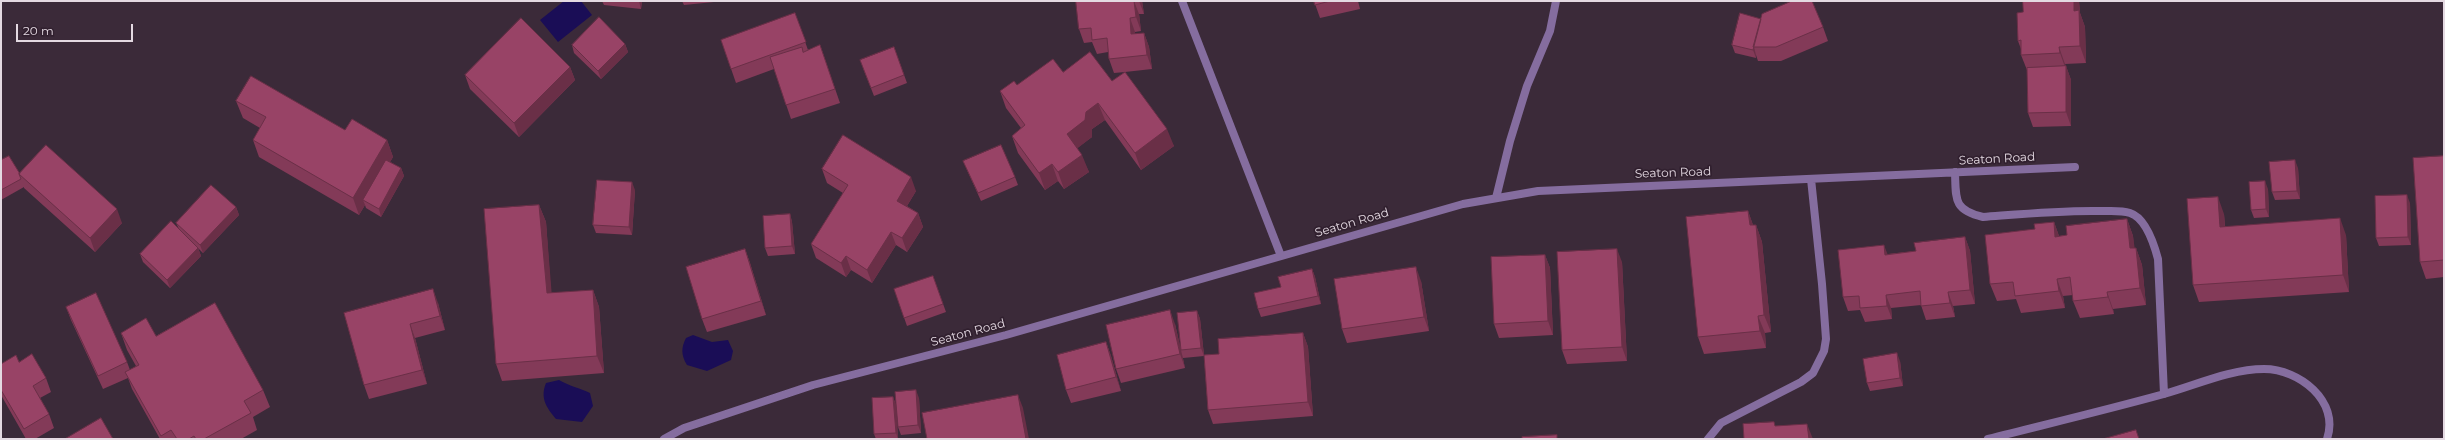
<!DOCTYPE html>
<html>
<head>
<meta charset="utf-8">
<style>
	body { margin:0 }
	#map { position:relative; width:2445px; height:440px; overflow:hidden; background:#3b2a39; font-family:Montserrat,sans-serif }
	canvas { display:block }
	.frame { position:absolute; inset:0; border:2px solid #e4d9e2; pointer-events:none }
	.scale { position:absolute; left:16px; top:24px; width:117px; height:18px; box-sizing:border-box; border:2px solid #e4d9e2; border-top:0; padding-left:5px; font-size:12px; line-height:14px; white-space:nowrap; color:#e4d9e2; -webkit-text-stroke:3px #31202f; paint-order:stroke }
</style>
</head>
<body>
<div id="map">
<canvas width="2445" height="440"></canvas>
<div class="frame"></div>
<div class="scale">20 m</div>
</div>
<script>
const g = document.querySelector('canvas').getContext('2d');
g.lineJoin = 'round';
function paint(path, color) {
  g.fillStyle = color;
  g.fill(path, 'evenodd');
}
function strokePath(path, color, width, dash) {
  g.strokeStyle = color;
  g.lineWidth = width;
  g.lineCap = dash ? 'butt' : 'round';
  g.setLineDash(dash || []);
  g.stroke(path);
}
function drawText(font, color, halo, rows, align = 'center') {
  g.font = font + ' Montserrat,sans-serif';
  g.lineWidth = 3.5;
  g.setLineDash([]);
  g.textBaseline = 'middle';
  g.strokeStyle = halo;
  g.fillStyle = color;
  for (const [text, x, y, turn = 0] of rows) {
    g.save();
    g.translate(x, y);
    g.rotate((+turn || 0) * Math.PI / 180);
    g.textAlign = isNaN(turn) ? turn : align;
    if (halo) g.strokeText(text, 0, 0);
    g.fillText(text, 0, 0);
    g.restore();
  }
}
const water = new Path2D(`
	M564,1H581L592,15L558,42L540,20Z
	M693,335L712,342L728,340L733,351L731,360L707,371L687,365C681,355 681,348 686,338Z
	M559,380C569,386 580,388 590,393L593,406L582,422L556,419C546,407 540,398 546,383Z`);
const minor = new Path2D(`
	M1182,1L1281,256
	M1955,172C1956,199 1953,210 1983,217C2022,214 2062,210 2102,211C2111,211 2121,210 2130,213C2146,218 2154,244 2158,259L2164,394
	M1496,198L1510,141L1527,86L1550,31L1556,1
	M664,439L684,428L813,385L1006,335L1463,204L1538,191L2075,167
	M1708,439L1721,423L1801,382L1813,373L1824,351L1826,339L1822,284L1811,179
	M1988,439C2047,424 2106,410 2164,394C2196,385 2231,369 2264,369C2299,369 2340,401 2327,439`);
const wall = new Path2D(`
	M602,1H642L641,9L604,5Z
	M682,1H724L684,5Z
	M1076,1H1142L1144,14H1139L1141,31L1135,32V34L1144,33L1149,47L1152,69L1125,72L1174,146L1141,170L1105,120L1092,129V137L1077,148L1089,172L1064,189L1058,181L1045,190L1018,153L1012,136L1021,128L1006,108L1000,91L1063,72L1112,81L1125,72L1114,73L1109,59L1108,52L1097,54L1092,42L1084,43L1079,29Z
	M1314,1H1358L1360,9L1320,18Z
	M2023,1H2079L2080,13L2085,27L2086,63L2065,64L2066,66L2071,80V126L2033,127L2028,113L2027,70L2021,55V49L2018,41L2023,12Z
	M795,13L808,50L820,45L840,103L791,119L774,69L736,83L721,40Z
	M1761,19L1823,27L1828,41L1781,61H1758L1756,55V58L1735,53L1732,45Z
	M625,44L628,52L601,79L574,53L572,45Z
	M894,47L907,83L874,96L863,68Z
	M570,67L575,80L519,137L470,89L465,75Z
	M236,101L345,130L387,140L393,157L390,162L401,168L404,176L381,217L366,208L365,205L359,215L259,157L253,140L260,128L243,118Z
	M2444,156V277L2426,279L2420,262Z
	M1,160L20,174L122,223L95,252L24,188V187L1,200Z
	M963,161L1015,177L1018,185L981,201Z
	M2298,168L2300,199L2275,200L2272,192Z
	M822,169L916,191L907,206L918,213L923,227L907,252L896,245L872,283L851,270L846,277L816,258L811,244L843,193L827,183Z
	M2268,189L2269,217L2254,218L2251,210Z
	M635,190L632,235L596,233L593,225Z
	M2410,203L2411,245L2379,246L2376,238Z
	M539,205L546,222L551,293L593,290L599,307L604,373L502,381L496,364Z
	M236,207L239,215L203,253L198,248L201,256L170,288L143,262L140,254L179,229L176,223Z
	M1748,211L1753,225H1756L1762,242L1771,332L1765,333L1766,348L1704,354L1698,337Z
	M790,214L792,222L795,254L768,256L765,248Z
	M2224,214L2225,226L2346,235L2349,292L2199,302L2193,285Z
	M2127,219L2133,236L2134,248H2136L2142,265L2146,305L2113,309L2114,314L2080,318L2073,301V295L2063,296L2065,308L2021,313L2016,299L1997,301L1990,284L2035,229L2054,222L2059,236L2067,235Z
	M1965,237L1970,251L1975,304L1953,306L1955,317L1926,320L1921,305L1891,308L1892,319L1865,322L1860,310L1848,311L1843,297L1888,254L1916,251Z
	M745,249L750,263L766,315L707,332L702,319Z
	M1545,255L1550,268L1553,335L1499,338L1494,324Z
	M1622,262L1627,361L1567,364L1562,350Z
	M1312,269L1315,277L1321,304L1261,317L1258,309L1281,287Z
	M933,276L946,312L907,326L894,289Z
	M1421,281L1429,331L1347,343L1342,329Z
	M438,303L445,330L415,338L427,384L369,399L364,385L344,313Z
	M66,307L127,362L130,370L136,366L127,350L121,333L156,336L263,390L270,407L253,417L257,430L241,439H160L132,389L128,378L103,389L71,320Z
	M1197,311L1200,319L1204,355L1219,354L1303,333L1308,347L1313,416L1213,424L1208,410L1204,356L1183,358L1182,354L1185,368L1121,383L1116,369L1175,324L1180,346Z
	M1106,342L1111,356L1121,391L1071,403L1066,390Z
	M1900,361L1903,386L1870,391L1867,383Z
	M19,362L46,378L51,392L40,398L49,414L54,428L35,439H26L1,395V364Z
	M893,397L896,405L898,439H876L874,434Z
	M919,398L921,433L901,435L898,427Z`);
const shadedWall = new Path2D(`
	M639,1H642L641,9Z
	M1134,1L1139,14L1141,31L1136,17Z
	M1139,1H1142L1144,14Z
	M2074,1H2079L2080,13L2085,27L2086,63L2080,46L2074,11Z
	M1130,18L1135,32L1136,48L1131,34Z
	M1144,33L1149,47L1152,69L1147,55Z
	M625,44L628,52L601,79L598,71Z
	M1754,47L1756,55V58L1753,50Z
	M2059,47L2065,64L2066,70L2060,53Z
	M2066,66L2071,80V126L2066,112Z
	M570,67L575,80L519,137L514,123Z
	M1098,103L1105,120L1092,129V137L1074,151L1067,134L1086,112Z
	M1167,129L1174,146L1141,170L1135,153Z
	M387,140L393,157L366,202L363,200L365,205L359,215L353,198Z
	M1082,155L1089,172L1064,189L1058,172Z
	M2295,160L2298,168L2300,199L2297,191Z
	M1052,164L1058,181L1045,190L1039,173Z
	M401,168L404,176L381,217L379,209Z
	M911,177L916,191L902,214L897,201Z
	M2265,181L2268,189L2269,217L2266,209Z
	M632,182L635,190L632,235L629,227Z
	M2407,195L2410,203L2411,245L2408,237Z
	M2218,197L2224,214L2226,244L2220,227Z
	M539,205L546,222L553,310L547,293Z
	M236,207L239,215L203,253L200,245Z
	M117,209L122,223L95,252L90,238Z
	M1748,211L1754,228L1750,225Z
	M918,213L923,227L907,252L902,238Z
	M790,214L792,222L795,254L792,246Z
	M2340,218L2346,235L2349,292L2343,275Z
	M2127,219L2133,236L2137,265L2130,248Z
	M2054,222L2060,239L2055,237Z
	M1756,225L1762,242L1771,332L1764,315Z
	M891,232L896,245L872,283L867,270Z
	M1965,237L1970,251L1975,304L1970,290Z
	M1884,245L1889,258L1885,255Z
	M198,248L201,256L170,288L167,280Z
	M2136,248L2142,265L2146,305L2140,288Z
	M745,249L750,263L766,315L761,301Z
	M1617,249L1622,262L1627,361L1622,347Z
	M1545,255L1550,268L1553,335L1548,321Z
	M846,256L851,270L846,277L841,263Z
	M1416,267L1421,281L1429,331L1424,317Z
	M1312,269L1315,277L1321,304L1318,296Z
	M2057,279L2063,296L2065,308L2059,291Z
	M433,289L438,303L445,330L440,316Z
	M593,290L599,307L604,373L597,356Z
	M1948,292L1953,306L1955,317L1950,303Z
	M2107,292L2113,309L2114,314L2108,297Z
	M1886,295L1891,308L1892,319L1887,306Z
	M1170,310L1175,324L1181,350L1185,368L1180,354Z
	M1197,311L1200,319L1204,356L1201,348Z
	M1758,316L1765,333L1766,348L1760,331Z
	M410,324L415,338L427,384L422,370Z
	M1303,333L1308,347L1313,416L1308,402Z
	M1106,342L1111,356L1121,391L1116,377Z
	M1897,353L1900,361L1903,386L1900,378Z
	M916,390L919,398L921,433L918,425Z
	M1018,395L1023,408L1029,439H1026Z
	M893,397L896,405L898,439L896,433Z
	M1807,424L1813,439H1809Z`);
const building = new Path2D(`
	M1076,1H1134L1136,17L1130,18L1131,34L1144,33L1147,55L1109,59L1107,38L1092,40L1091,28L1079,29Z
	M1314,1H1330L1315,5Z
	M1792,1H1812L1823,27L1776,47H1753L1762,14Z
	M2023,1H2074V11L2079,10L2080,46L2059,47L2060,53L2021,55V40L2018,41L2017,13L2023,12Z
	M795,13L806,42L731,69L721,40Z
	M1740,13L1761,19L1753,50L1732,45Z
	M599,17L625,44L598,71L572,45Z
	M521,18L570,67L514,123L465,75Z
	M820,45L835,89L786,105L770,57L802,47L803,52Z
	M894,47L904,75L871,88L860,60Z
	M1090,52L1112,81L1125,72L1167,129L1135,153L1098,103L1086,112L1085,120L1067,134L1082,155L1058,172L1052,164L1039,173L1012,136L1025,125L1000,91L1014,81L1017,85L1053,59L1063,72Z
	M2066,66V112L2028,113L2027,68Z
	M251,76L345,130L352,119L387,140L353,198L253,140L266,117L236,101Z
	M843,135L911,177L897,201L918,213L902,238L891,232L867,270L846,256L841,263L811,244L848,185L822,169Z
	M46,145L117,209L90,238L19,174Z
	M1001,145L1015,177L978,193L963,161Z
	M9,156L20,174H19L21,179L1,190V160Z
	M2444,156V260L2420,262L2413,158Z
	M386,160L401,168L379,209L363,200Z
	M2295,160L2297,191L2272,192L2269,162Z
	M597,180L632,182L629,227L593,225Z
	M2265,181L2266,209L2251,210L2249,182Z
	M211,185L236,207L200,245L176,223Z
	M2407,195L2408,237L2376,238L2375,196Z
	M2218,197L2220,227L2340,218L2343,275L2193,285L2187,199Z
	M539,205L547,293L593,290L597,356L496,364L484,209Z
	M1748,211L1750,225H1756L1764,315L1758,316L1760,331L1698,337L1686,217Z
	M790,214L792,246L765,248L763,216Z
	M2127,219L2130,248H2136L2140,288L2107,292L2108,297L2073,301L2070,277L2057,279L2059,291L2015,296L2013,282L1990,284L1985,235L2035,229L2034,224L2054,222L2055,237L2067,235L2066,226Z
	M171,221L198,248L167,280L140,254Z
	M1965,237L1970,290L1948,292L1950,303L1921,306L1920,291L1886,295L1887,306L1860,308L1859,296L1843,297L1838,250L1884,245L1885,255L1916,251L1914,243Z
	M745,249L761,301L702,319L686,267Z
	M1617,249L1622,347L1562,350L1557,252Z
	M1545,255L1548,321L1494,324L1491,257Z
	M1416,267L1424,317L1342,329L1334,279Z
	M1312,269L1318,296L1258,309L1254,293L1281,287L1278,277Z
	M933,276L943,304L904,318L894,289Z
	M433,289L440,316L410,324L422,370L364,385L344,313Z
	M96,293L127,362L98,376L66,307Z
	M215,303L263,390L244,401L251,413L204,439H196L194,436L189,439H177L171,430L161,436L125,372L139,365L121,333L146,318L156,336Z
	M1170,310L1180,354L1116,369L1106,325Z
	M1197,311L1201,348L1181,350L1177,313Z
	M1303,333L1308,402L1208,410L1204,355L1219,354L1218,339Z
	M1106,342L1116,377L1066,390L1057,355Z
	M1897,353L1900,378L1867,383L1863,359Z
	M32,354L46,378L33,386L49,414L24,429L1,390V364L16,355L19,362Z
	M916,390L918,425L898,427L895,392Z
	M1018,395L1026,439H927L922,413Z
	M893,397L896,433L874,434L872,398Z
	M101,418L113,439H65Z
	M1774,422L1775,426L1807,424L1809,439H1744L1743,424Z
	M2136,430L2139,439H2103Z
	M1557,435V439H1522V437Z`);
const streetNames = [
	["Seaton Road",1997,159,-3],
	["Seaton Road",1673,173,-2],
	["Seaton Road",1352,223,-16],
	["Seaton Road",968,333,-15]
];
paint(water, '#1a0d56');
strokePath(minor, '#856d9f', 8);
paint(wall, '#833a58');
paint(shadedWall, '#6a2f47');
paint(building, '#984366');
strokePath(building, '#6a2f47', 1);
drawText('12px', '#e4d9e2', '#31202f', streetNames);
</script>
</body>
</html>
